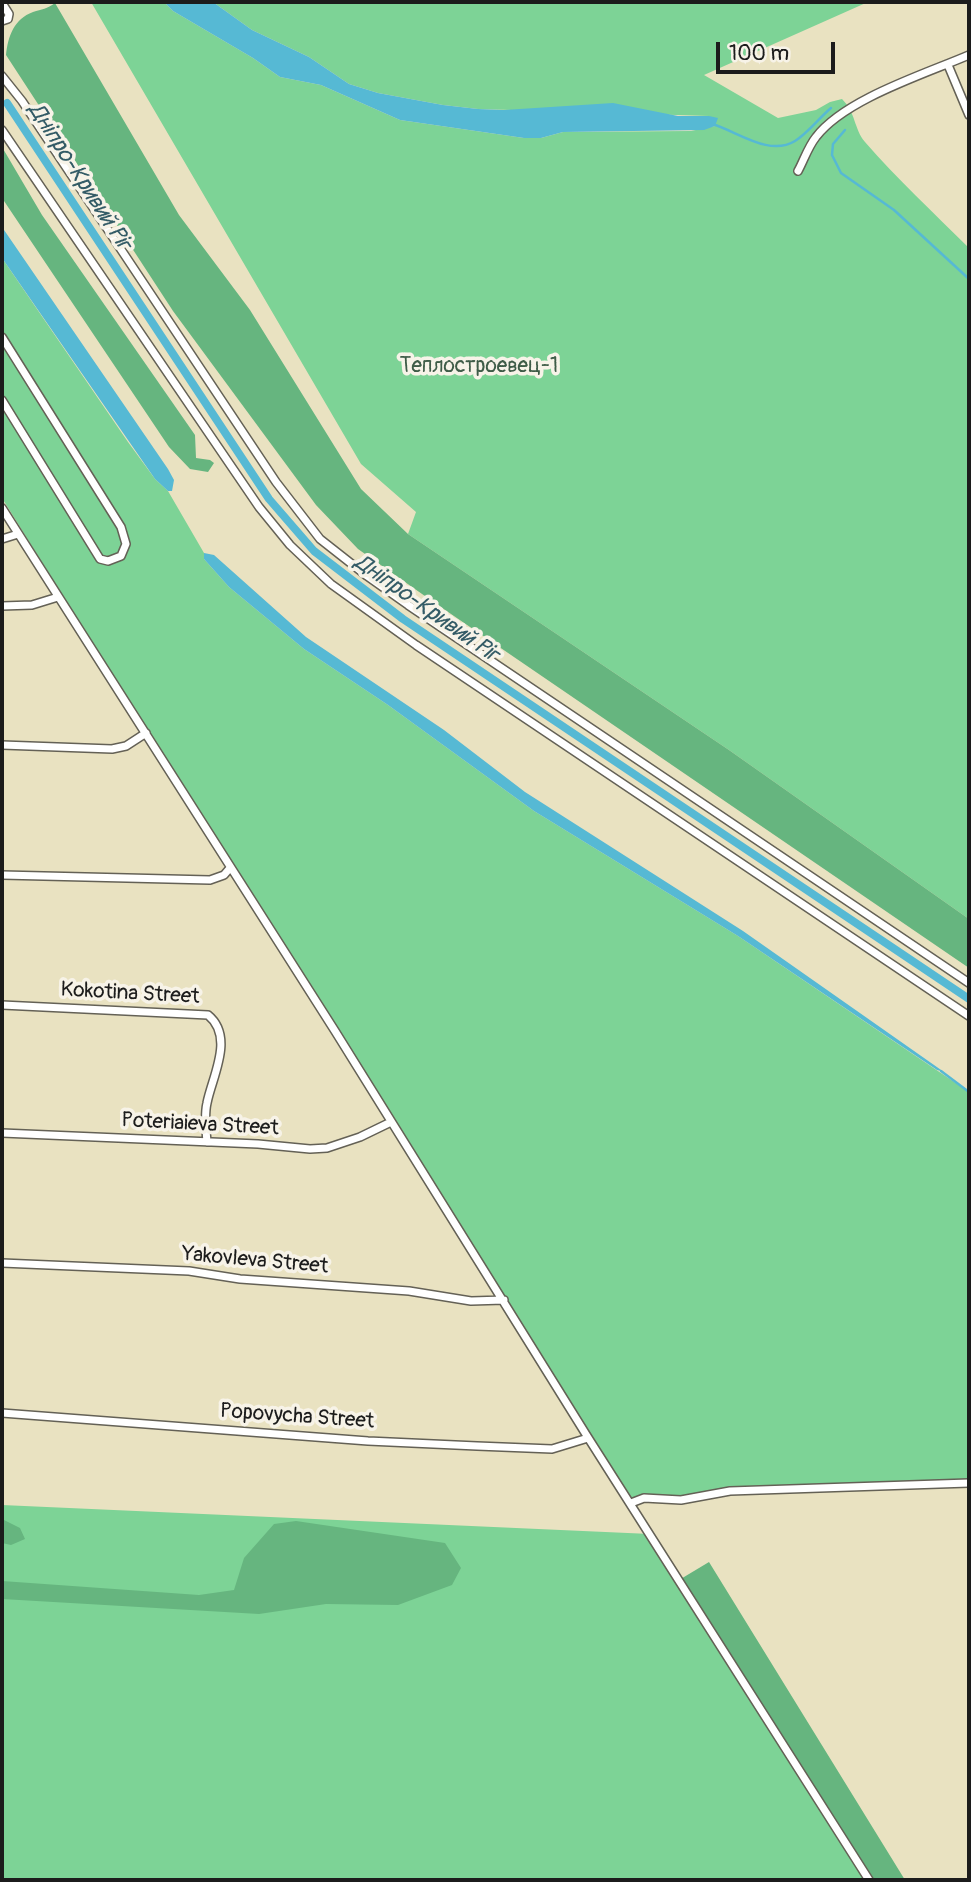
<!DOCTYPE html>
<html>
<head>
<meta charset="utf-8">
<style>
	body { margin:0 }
	#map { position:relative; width:971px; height:1882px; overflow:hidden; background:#e9e2c1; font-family:Pangolin,sans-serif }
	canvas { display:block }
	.frame { position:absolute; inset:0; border:4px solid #1c1c1c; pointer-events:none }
	.scale { position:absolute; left:716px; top:42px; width:119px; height:32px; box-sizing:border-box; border:4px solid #1c1c1c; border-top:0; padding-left:9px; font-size:21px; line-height:24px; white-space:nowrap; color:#1c1c1c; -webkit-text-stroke:5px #f7f3e8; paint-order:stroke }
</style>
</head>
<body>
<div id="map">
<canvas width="971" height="1882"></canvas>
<div class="frame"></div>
<div class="scale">100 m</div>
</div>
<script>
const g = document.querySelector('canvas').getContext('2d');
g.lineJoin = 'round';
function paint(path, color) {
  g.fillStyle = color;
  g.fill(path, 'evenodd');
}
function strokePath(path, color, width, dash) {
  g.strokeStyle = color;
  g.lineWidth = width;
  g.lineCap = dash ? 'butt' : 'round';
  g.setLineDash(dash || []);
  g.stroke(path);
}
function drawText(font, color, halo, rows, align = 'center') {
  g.font = font + ' Pangolin,sans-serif';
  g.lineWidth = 7;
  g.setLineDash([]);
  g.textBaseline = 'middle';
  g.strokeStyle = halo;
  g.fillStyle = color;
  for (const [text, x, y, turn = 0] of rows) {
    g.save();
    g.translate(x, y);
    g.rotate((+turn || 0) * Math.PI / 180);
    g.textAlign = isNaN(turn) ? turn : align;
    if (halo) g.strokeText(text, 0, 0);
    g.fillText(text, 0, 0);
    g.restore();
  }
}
const green = new Path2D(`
	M91,2H164L173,11L253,58L280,77L321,85L400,120L524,138H541L563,132L691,131L715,126L709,116L478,109L443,105L378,93L349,84L309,57L252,30L213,2H868L704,75L778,118L816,110L830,102L842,99C856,113 854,129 865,142C897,179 934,213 969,248V919L729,750L408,534L416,512L361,464Z
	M2,258L128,442L155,479L168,491L204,553V559L229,587L304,649L388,705L534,811L738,936L969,1092V1483L730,1491L681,1500L655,1497L631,1503L87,640L74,614L2,498Z
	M2,1505L650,1534L869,1880H2Z`);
const forest = new Path2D(`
	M55,3L179,215L250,310L361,489L408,534L729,750L969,919V968L432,601L358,549L316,505L173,311L6,55C8,36 14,19 33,12C42,9 47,9 55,3Z
	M2,147L42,215L195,435L196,458L210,460L214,463L208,472L190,469L169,447L2,198Z
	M2,1519L20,1528L25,1539L11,1545L2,1543Z
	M296,1521L445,1543L461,1568L452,1585L398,1605L326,1604L259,1614L2,1599V1581L199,1595L234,1590L244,1558L274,1524Z
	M709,1562L905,1880H869L679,1580Z`);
const water = new Path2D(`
	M164,2H213L252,30L309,57L349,84L378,93L443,105L478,109L504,110L613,103L678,116H709L718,118L715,126L704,130L563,132L541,138H524L400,120L321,85L280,77L253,58L173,11Z
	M2,227L168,469L174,480L172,491H168L155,479L2,258Z
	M204,553L214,555L306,637L444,730L525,792L743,931L944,1072L937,1070L738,936L534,811L388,705L304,649L229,587L204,559Z`);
const stream = new Path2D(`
	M712,124C737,131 769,157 795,141C808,133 819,118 831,108
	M845,130L833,144L832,155L841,173L894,210L969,279
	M941,1071L969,1092`);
const canal = new Path2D(`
	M7,103L269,499L314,551L403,619L969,999`);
const minor = new Path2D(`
	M2,3L9,14L8,19L2,21
	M948,65L969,115
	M2,76L22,101L276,482L320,539L367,576L408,605L969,983
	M2,130L259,507L290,545L331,584L416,645L969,1016
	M798,171C804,160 808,147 816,137C845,99 925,74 969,55
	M2,337L121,527L126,544L121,556L108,561L100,559L2,400
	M2,508L335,1031L587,1436L869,1880
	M2,539L18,534
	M2,606L32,605L58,597
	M2,745L112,749L126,746L146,733
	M2,875L210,880L224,875L230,868
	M2,1005L208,1015C235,1037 212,1077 207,1103C204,1116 206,1129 207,1142
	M2,1133L258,1144L310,1149L327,1148L360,1137L391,1122
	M2,1263L189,1271L240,1279L409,1291L471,1301L504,1300
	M2,1413L368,1441L477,1446L552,1449L588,1438
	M631,1503L644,1498L681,1500L730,1491L969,1483`);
const parkNames = [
	["Теплостроевец-1",479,367]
];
const streetNames = [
	["Kokotina Street",130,994,3],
	["Poteriaieva Street",200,1125,3],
	["Yakovleva Street",255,1261,5],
	["Popovycha Street",297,1417,4]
];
const waterNames = [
	["Дніпро-Кривий Ріг",79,177,57],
	["Дніпро-Кривий Ріг",426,609,35]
];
paint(green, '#7dd396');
paint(forest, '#66b57f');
paint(water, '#56b9d4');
strokePath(stream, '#56b9d4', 2.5);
strokePath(canal, '#56b9d4', 8);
strokePath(minor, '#646156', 10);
strokePath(minor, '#fff', 7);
drawText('21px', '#3e5c47', '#f7f3e8', parkNames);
drawText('21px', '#1c1c1c', '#f7f3e8', streetNames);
drawText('italic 23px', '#335b66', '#f7f3e8', waterNames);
</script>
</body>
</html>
